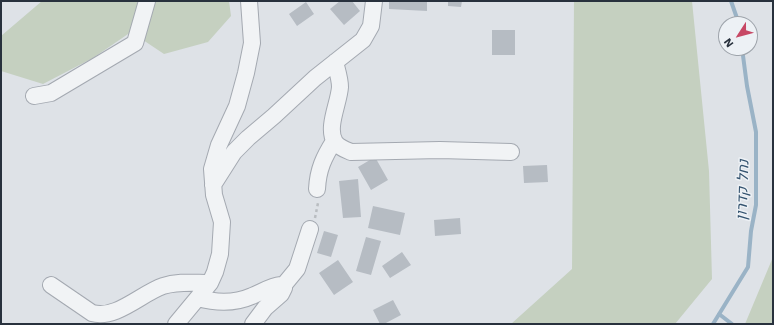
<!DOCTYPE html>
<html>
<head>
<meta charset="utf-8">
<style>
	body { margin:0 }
	#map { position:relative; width:774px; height:325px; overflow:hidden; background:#dee2e7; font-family:"Work Sans",sans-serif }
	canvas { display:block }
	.frame { position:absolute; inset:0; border:2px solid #28313d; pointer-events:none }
	.north { position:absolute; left:718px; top:16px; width:40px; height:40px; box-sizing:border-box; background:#edf1f5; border:1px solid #9ea4ab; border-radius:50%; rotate:234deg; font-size:11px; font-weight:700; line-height:16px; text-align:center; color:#28313d }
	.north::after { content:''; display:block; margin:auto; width:14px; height:18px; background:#c74865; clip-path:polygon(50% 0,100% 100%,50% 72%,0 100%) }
</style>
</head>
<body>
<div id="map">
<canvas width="774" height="325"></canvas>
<div class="frame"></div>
<div class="north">N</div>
</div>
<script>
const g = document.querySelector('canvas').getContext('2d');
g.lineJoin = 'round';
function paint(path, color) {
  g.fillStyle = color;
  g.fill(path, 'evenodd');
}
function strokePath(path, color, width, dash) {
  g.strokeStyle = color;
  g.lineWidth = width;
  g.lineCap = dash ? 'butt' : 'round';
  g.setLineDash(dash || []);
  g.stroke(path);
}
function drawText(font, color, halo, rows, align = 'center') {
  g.font = font + ' "Work Sans",Heebo,sans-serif';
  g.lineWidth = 3;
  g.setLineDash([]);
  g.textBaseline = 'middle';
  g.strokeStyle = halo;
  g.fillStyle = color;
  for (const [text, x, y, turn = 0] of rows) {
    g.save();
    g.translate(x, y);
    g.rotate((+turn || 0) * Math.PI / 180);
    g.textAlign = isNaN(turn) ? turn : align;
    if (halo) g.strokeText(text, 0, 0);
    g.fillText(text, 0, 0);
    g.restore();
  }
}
const green = new Path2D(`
	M42,1H229L231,16L208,42L164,54L131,32L93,58L43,84L1,71V36Z
	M574,1H692L709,171L712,279L675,324H511L572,269Z
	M773,257V324H745Z`);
const stream = new Path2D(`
	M731,1L739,24
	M719,314L732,324
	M713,324L748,267L751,231L756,205V132L747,86L742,48`);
const building = new Path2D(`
	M340,1H352L360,11L344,25L330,9Z
	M389,1H427V11L389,9Z
	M448,1H462L461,7L448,6Z
	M306,2L314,14L297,26L289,14Z
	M492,30H515V55H492Z
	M375,157L388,180L371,190L358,167Z
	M547,165L548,182L524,183L523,166Z
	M358,179L361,217L343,218L339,181Z
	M373,206L405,213L400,235L368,228Z
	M460,218L461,234L435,236L434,220Z
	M324,231L338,235L331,257L317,253Z
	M366,237L381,241L371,275L356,271Z
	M402,252L411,265L390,278L382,266Z
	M338,260L353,282L334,295L319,273Z
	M393,300L401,315L384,324H380L373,310Z`);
const path = new Path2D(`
	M315,218L318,203`);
const minor = new Path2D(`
	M335,62C337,70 340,79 340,87C339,103 326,128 335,142C338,147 346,150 351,152L440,150L511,152
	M34,96L51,93L135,43L147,1
	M213,185L234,152L248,138L274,116L315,78L363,40L371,26L374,1
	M317,189C318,169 324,157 334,141
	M51,285L92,313C116,320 142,293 163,286C178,281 194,283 210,283
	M283,286L297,269L310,229
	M198,298C216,303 234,304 252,296C262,292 271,286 281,285L283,286L284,288L281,294L265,308L253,324
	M176,324L210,283L215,272L220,254L222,222L214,195L212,169L219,145L237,106L246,73L252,43L249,1`);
const waterNames = [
	["נחל קדרון",743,190,-88]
];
paint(green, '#c5d0c0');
strokePath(stream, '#9ab3c6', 4);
paint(building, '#b6bcc3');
strokePath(minor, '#a4a9b1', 18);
strokePath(path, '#b9bdc1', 2.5, [3, 3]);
strokePath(minor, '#f1f3f5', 16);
drawText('italic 15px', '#34536f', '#edf1f5', waterNames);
</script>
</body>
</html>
